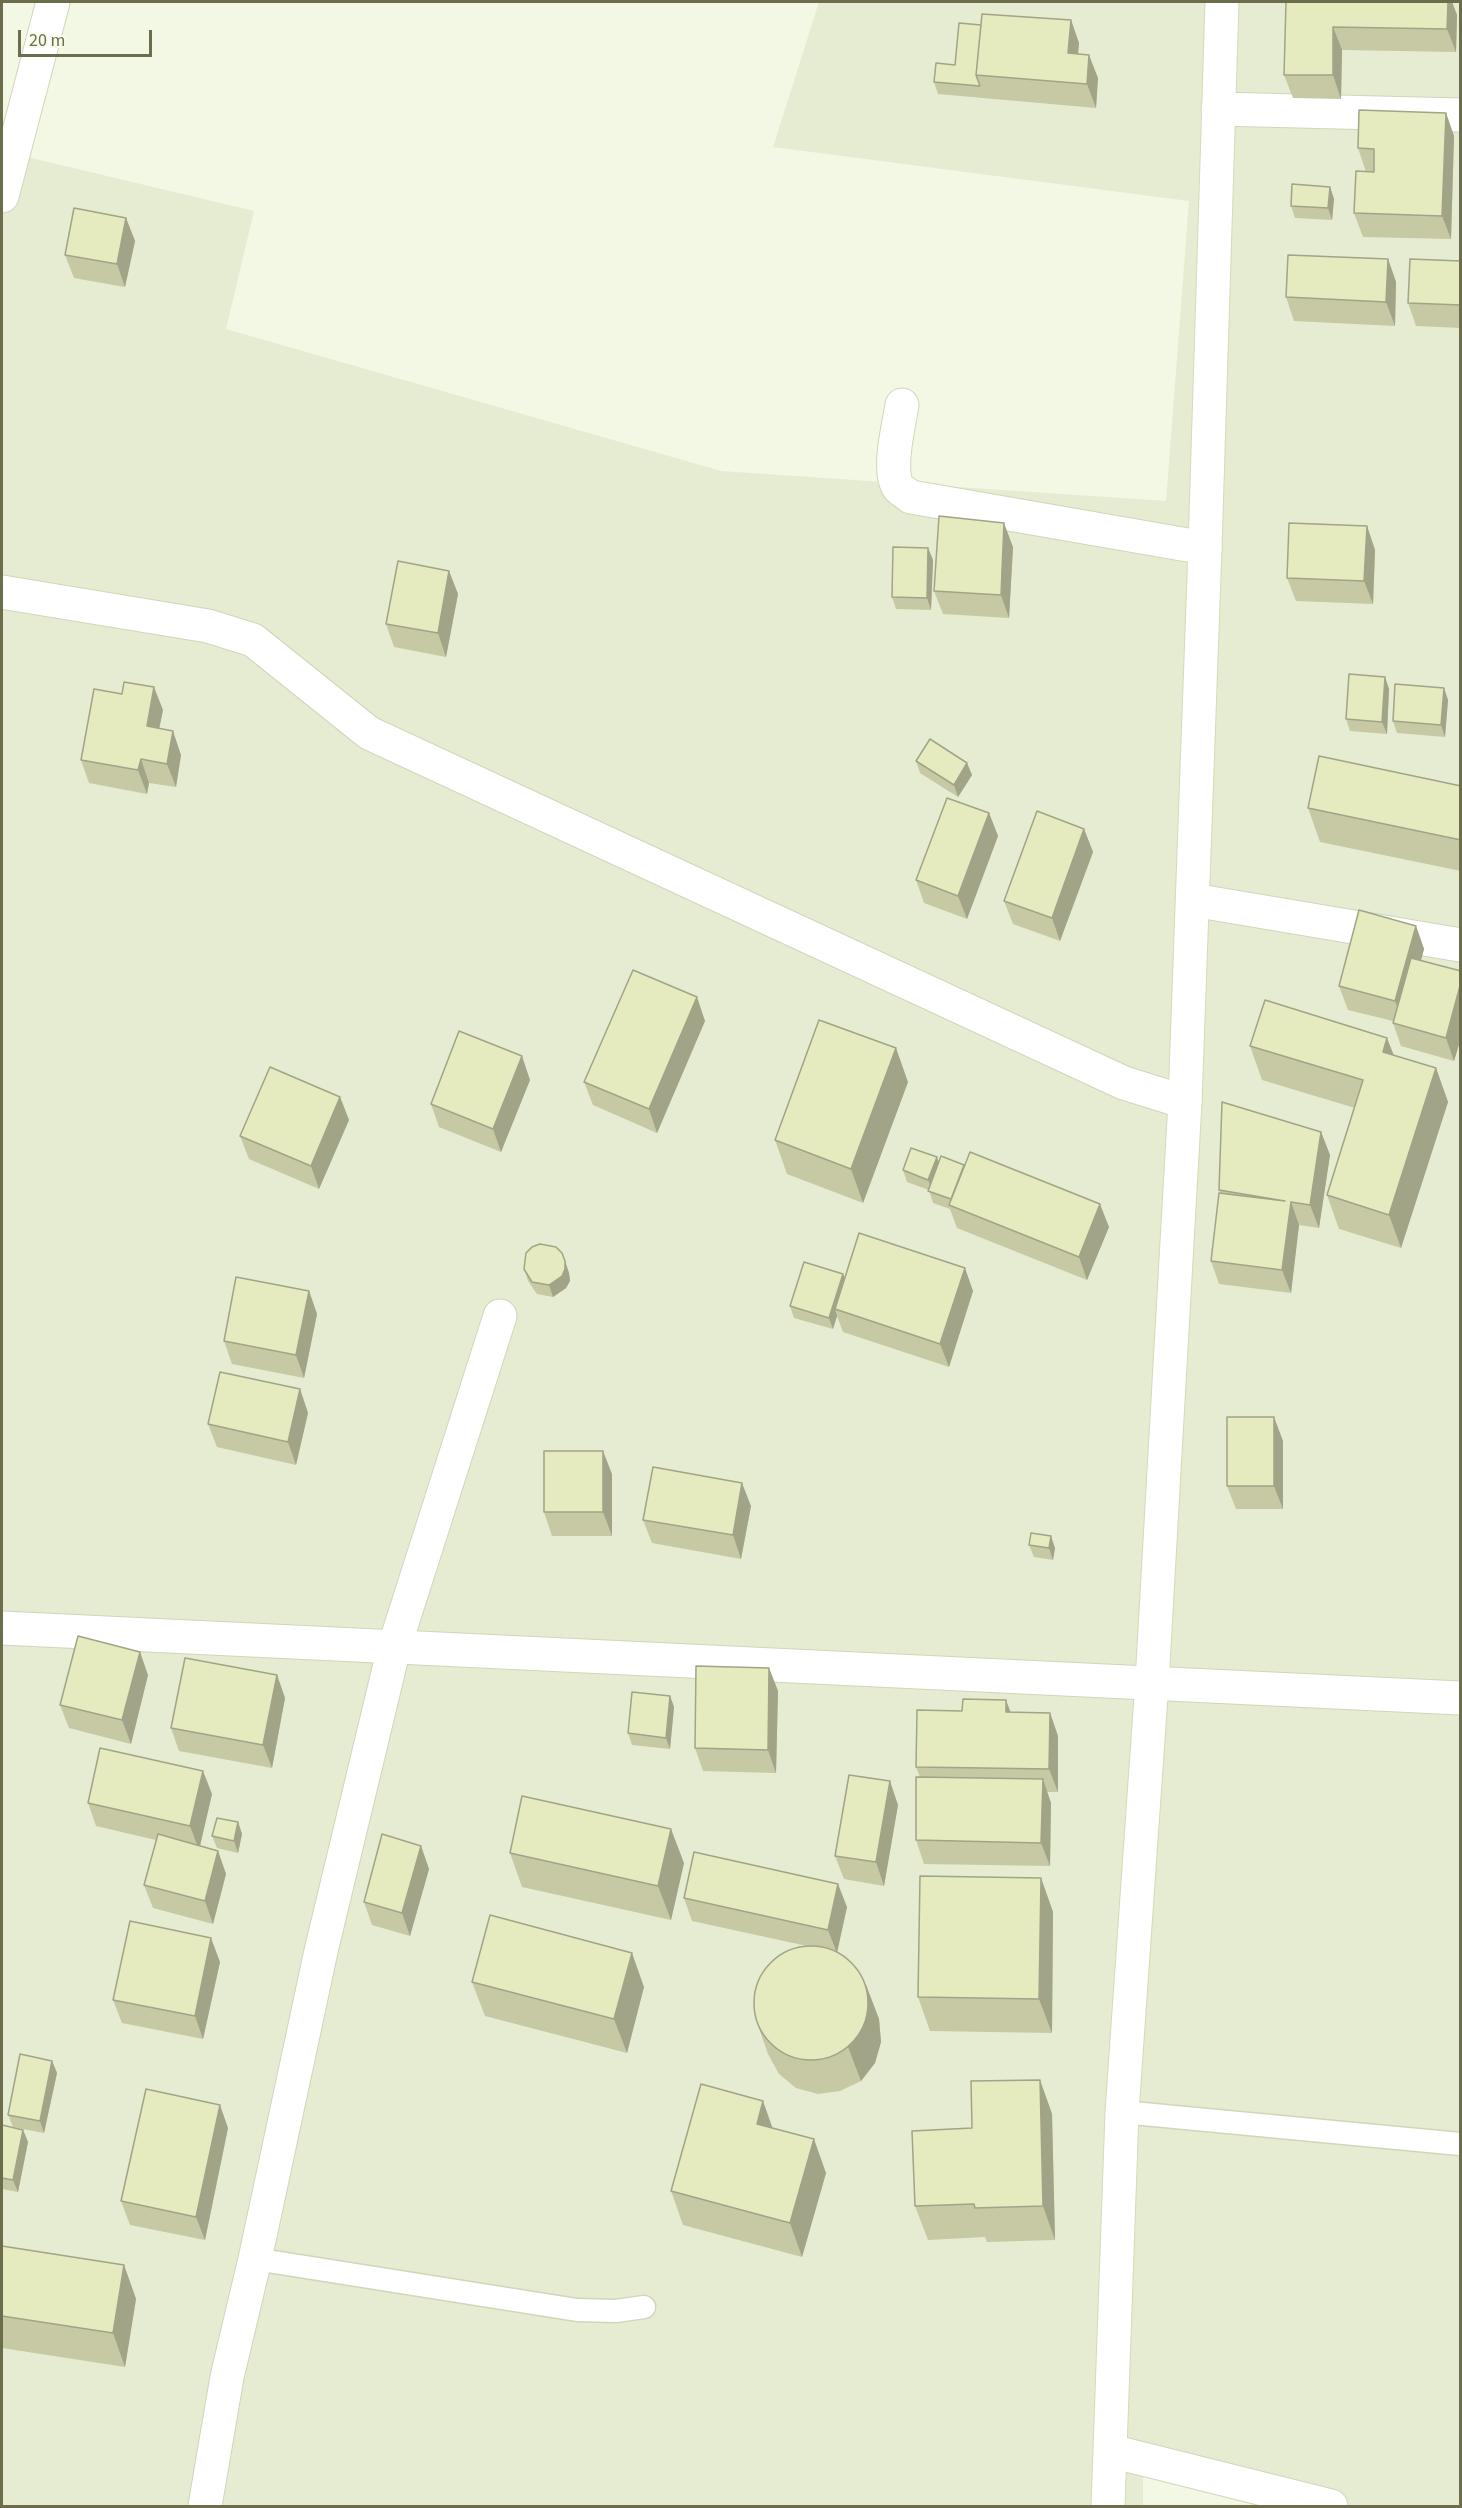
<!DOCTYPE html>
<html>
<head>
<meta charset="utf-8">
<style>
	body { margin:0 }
	#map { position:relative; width:1462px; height:2508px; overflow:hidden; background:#f2f8e3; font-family:"Source Sans 3",sans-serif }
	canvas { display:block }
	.frame { position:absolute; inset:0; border:3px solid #6b6d4d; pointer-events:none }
	.scale { position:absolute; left:18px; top:30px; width:134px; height:27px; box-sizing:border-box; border:3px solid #6b6d4d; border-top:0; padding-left:8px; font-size:18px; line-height:21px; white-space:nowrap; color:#6b6d4d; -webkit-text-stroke:4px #f6fce9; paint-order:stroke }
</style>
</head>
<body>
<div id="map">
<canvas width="1462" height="2508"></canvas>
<div class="frame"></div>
<div class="scale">20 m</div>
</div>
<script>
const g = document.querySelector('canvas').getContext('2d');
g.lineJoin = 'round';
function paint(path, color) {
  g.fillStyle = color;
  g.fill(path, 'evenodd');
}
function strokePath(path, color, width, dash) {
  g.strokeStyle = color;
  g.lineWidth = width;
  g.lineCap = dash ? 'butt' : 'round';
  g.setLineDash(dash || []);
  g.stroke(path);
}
const residential = new Path2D(`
	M819,2H1460V2506H1270L1143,2473V2506H2V151L254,211L226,329L721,471L1166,501L1189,201L773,147Z`);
const lane = new Path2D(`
	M1122,2112L1460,2144
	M255,2259L577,2310L616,2311L644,2307`);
const street = new Path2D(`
	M1218,109L1460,115
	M2,196L53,2
	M902,405C899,425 888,466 897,485C899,490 906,493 911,497L1205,548
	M2,592L208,626L253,640L369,733L1124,1083L1185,1102
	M1193,900L1460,945
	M2,1628L1460,1698
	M1111,2451L1331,2506
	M205,2506L227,2377L255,2259L321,1951L394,1648L500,1316`);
const secondary = new Path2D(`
	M1108,2506L1122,2112L1152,1682L1185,1102L1205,548L1222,2`);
const wall = new Path2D(`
	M1286,2H1452L1457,15L1456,52L1342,50L1341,99L1293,98L1284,75Z
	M1071,20L1079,43L1078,54L1098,78L1096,108L938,94L934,82L955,65L981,25Z
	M1446,113L1454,136L1451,239L1363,237L1354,213L1366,172L1358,148Z
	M1330,187L1334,199L1332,220L1295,218L1291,206Z
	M126,218L135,241L125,287L74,278L65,255Z
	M1388,259L1396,282L1395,326L1294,321L1286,297Z
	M1461,261V328L1416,326L1408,303Z
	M1367,526L1375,550L1373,604L1296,601L1287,578Z
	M1013,547L1009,618L943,614L934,591Z
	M928,548L933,560L931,610L896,609L892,597Z
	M449,571L458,594L446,657L394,647L386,624Z
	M1385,677L1389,689L1387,734L1350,731L1346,719Z
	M1444,688L1448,700L1445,737L1397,733L1393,721Z
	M163,710L159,729L181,755L176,787L149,783L147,794L89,783L81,760Z
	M916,761L967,763L972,775L958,797L920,773Z
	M1461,786V871L1320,842L1308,808Z
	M989,813L998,836L967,919L924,903L916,880Z
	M1084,829L1093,852L1060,941L1013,924L1004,901Z
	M1416,926L1424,949L1421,960L1461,971V1038L1454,1061L1401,1046L1393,1023V1021L1348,1010L1339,986Z
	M705,1021L657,1133L593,1105L584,1082Z
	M1250,1046L1394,1055L1436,1068L1448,1102L1401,1248L1339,1229L1327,1195L1355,1108L1262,1080Z
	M530,1080L501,1152L439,1127L431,1104Z
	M908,1082L863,1203L787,1174L775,1140Z
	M340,1097L349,1120L319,1189L249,1159L240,1136Z
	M1321,1132L1330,1155L1319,1228L1299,1225L1291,1293L1219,1284L1211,1261L1220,1193L1219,1190Z
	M939,1162L1109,1227L1087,1280L957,1228L950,1209L933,1203L929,1190L907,1182L903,1170Z
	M562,1253L569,1273L570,1281L566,1288L553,1297L537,1294L528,1281L524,1269Z
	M843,1274L845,1278L973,1291L949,1367L843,1332L837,1316L833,1329L794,1318L790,1306Z
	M309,1291L317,1314L304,1378L232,1364L224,1341Z
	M300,1389L308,1413L296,1465L217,1447L208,1424Z
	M1283,1441V1509H1236L1227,1486Z
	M612,1474V1536H552L544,1512Z
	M751,1506L741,1559L652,1543L643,1520Z
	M1029,1545L1055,1548L1053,1560L1034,1557Z
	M769,1668L778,1691L776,1773L703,1771L695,1748Z
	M148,1675L131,1744L69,1728L60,1705Z
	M277,1675L285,1698L272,1768L179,1751L171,1728Z
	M670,1696L674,1707L670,1749L632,1745L628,1733Z
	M1011,1712L1050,1713L1058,1736V1792H1047L1051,1803L1050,1866L924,1864L916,1840L920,1777L916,1767Z
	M212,1794L200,1846L218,1851L226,1874L213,1924L153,1908L144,1885L156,1840L96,1826L88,1803Z
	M898,1805L884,1886L844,1879L835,1856Z
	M238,1822L242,1834L238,1853L217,1848L212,1836Z
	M421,1846L429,1869L410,1936L372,1925L364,1902Z
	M510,1853L684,1863L671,1920L522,1887Z
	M1041,1878L1053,1912L1052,2033L930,2031L918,1997Z
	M684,1898L847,1907L837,1951L866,1985L879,2019L881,2042L875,2063L861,2081L840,2091L818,2094L796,2088L779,2074L768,2054L756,2020L807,1946L692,1921Z
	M220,1962L203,2039L122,2023L113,2000Z
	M472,1982L644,1987L627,2053L485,2016Z
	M52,2061L57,2073L44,2133L13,2127L8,2115Z
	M1040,2080L1052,2114L1055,2240L987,2242L985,2237L928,2240L915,2206L972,2128Z
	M2,2125L23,2130L28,2142L18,2192L2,2189Z
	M228,2128L205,2240L130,2225L121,2201Z
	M773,2128L826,2173L802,2257L683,2225L671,2191Z
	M2,2246L124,2265L136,2299L125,2367L2,2348Z`);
const shadedWall = new Path2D(`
	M1448,2H1452L1457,15L1456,52L1447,29Z
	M1071,20L1079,43L1076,77L1068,53Z
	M1333,27L1342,50L1341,99L1333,75Z
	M1089,55L1098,78L1096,108L1087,84Z
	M1446,113L1454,136L1451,239L1442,216Z
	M1330,187L1334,199L1332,220L1328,208Z
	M126,218L135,241L125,287L117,264Z
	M1388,259L1396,282L1395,326L1386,302Z
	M1004,523L1013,547L1009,618L1001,595Z
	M1367,526L1375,550L1373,604L1364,581Z
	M928,548L933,560L931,610L927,598Z
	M449,571L458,594L446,657L438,633Z
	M1385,677L1389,689L1387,734L1382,722Z
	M154,687L163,710L155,749L147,726Z
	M1444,688L1448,700L1445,737L1441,725Z
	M173,731L181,755L176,787L167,764Z
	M141,759L149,783L147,794L138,770Z
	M967,763L972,775L958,797L954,785Z
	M989,813L998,836L967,919L958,896Z
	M1084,829L1093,852L1060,941L1052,918Z
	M1416,926L1424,949L1404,1024L1395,1001Z
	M1461,982V1038L1454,1061L1446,1038Z
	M697,997L705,1021L657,1133L649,1109Z
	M1387,1038L1400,1071L1383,1052Z
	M896,1048L908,1082L863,1203L851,1169Z
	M522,1056L530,1080L501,1152L493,1129Z
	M1436,1068L1448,1102L1401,1248L1389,1215Z
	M340,1097L349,1120L319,1189L311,1166Z
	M1321,1132L1330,1155L1319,1228L1310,1205Z
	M937,1157L941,1169L933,1192L928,1180Z
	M1291,1202L1299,1225L1291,1293L1282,1270Z
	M1100,1204L1109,1227L1087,1280L1079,1257Z
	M565,1261L569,1273L570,1281L566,1288L553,1297L549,1285Z
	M965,1268L973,1291L949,1367L940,1344Z
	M843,1274L848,1286L835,1309L837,1316L833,1329L829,1318Z
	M309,1291L317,1314L304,1378L296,1355Z
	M300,1389L308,1413L296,1465L288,1442Z
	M1274,1417L1283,1441V1509L1274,1486Z
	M603,1451L612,1474V1536L603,1512Z
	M742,1483L751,1506L741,1559L733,1535Z
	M1051,1536L1055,1548L1053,1560L1049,1548Z
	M140,1652L148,1675L131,1744L122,1720Z
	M769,1668L778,1691L776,1773L768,1750Z
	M277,1675L285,1698L272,1768L263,1745Z
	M670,1696L674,1707L670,1749L666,1738Z
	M1006,1700L1015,1724L1006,1712Z
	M1050,1713L1058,1736V1792L1049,1769Z
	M203,1771L212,1794L199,1850L190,1826Z
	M1043,1779L1051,1803L1050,1866L1041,1843Z
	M890,1781L898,1805L884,1886L876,1862Z
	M238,1822L242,1834L238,1853L234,1841Z
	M671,1829L684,1863L671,1920L658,1886Z
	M421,1846L429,1869L410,1936L402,1913Z
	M218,1851L226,1874L213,1924L205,1901Z
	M1041,1878L1053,1912L1052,2033L1039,1999Z
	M838,1884L847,1907L837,1953L828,1930Z
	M211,1938L220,1962L203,2039L195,2016Z
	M632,1953L644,1987L627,2053L614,2019Z
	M866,1985L879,2019L881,2042L875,2063L861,2081L848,2047Z
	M52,2061L57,2073L44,2133L40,2121Z
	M1040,2080L1052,2114L1055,2240L1043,2206Z
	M763,2101L775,2135L757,2124Z
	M220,2105L228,2128L205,2240L196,2217Z
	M23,2130L28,2142L18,2192L13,2180Z
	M814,2139L826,2173L802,2257L790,2223Z
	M124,2265L136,2299L125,2367L113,2333Z`);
const building = new Path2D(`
	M1286,2H1448L1447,29L1333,27V75H1284Z
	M982,14L1071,20L1068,53L1089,55L1087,84L976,75Z
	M959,23L981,25L976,75L980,86L934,82L936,63L955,65Z
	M1359,110L1446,113L1442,216L1354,213L1356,171L1374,172V149L1358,148Z
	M1292,184L1330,187L1328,208L1291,206Z
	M74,208L126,218L117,264L65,255Z
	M1288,255L1388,259L1386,302L1286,297Z
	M1410,259L1461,261V305L1408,303Z
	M939,516L1004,523L1001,595L934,591Z
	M1289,523L1367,526L1364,581L1287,578Z
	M893,547L928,548L927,598L892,597Z
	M398,561L449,571L438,633L386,624Z
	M1349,674L1385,677L1382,722L1346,719Z
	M124,682L154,687L147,726L173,731L167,764L141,759L138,770L81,760L94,689L122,694Z
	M1395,684L1444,688L1441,725L1393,721Z
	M930,739L967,763L954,785L916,761Z
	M1319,756L1461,786V840L1308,808Z
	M947,798L989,813L958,896L916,880Z
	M1037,811L1084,829L1052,918L1004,901Z
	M1359,910L1416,926L1395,1001L1339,986Z
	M1411,958L1461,971V982L1446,1038L1393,1023Z
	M633,970L697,997L649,1109L584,1082Z
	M1265,1000L1387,1038L1383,1052L1436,1068L1389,1215L1327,1195L1363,1080L1250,1046Z
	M819,1020L896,1048L851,1169L775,1140Z
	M459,1031L522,1056L493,1129L431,1104Z
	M270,1067L340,1097L311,1166L240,1136Z
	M1222,1102L1321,1132L1310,1205L1291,1202L1282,1270L1211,1261L1219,1193L1285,1201L1219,1190Z
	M911,1148L937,1157L928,1180L903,1170Z
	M970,1152L1100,1204L1079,1257L949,1205Z
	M941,1156L964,1165L951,1199L928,1191Z
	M859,1233L965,1268L940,1344L835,1309Z
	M540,1244L556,1247L562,1253L565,1261V1269L562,1276L549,1285L532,1282L524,1269L526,1253L532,1247Z
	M804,1262L843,1274L829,1318L790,1306Z
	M236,1277L309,1291L296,1355L224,1341Z
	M220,1372L300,1389L288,1442L208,1424Z
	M1227,1417H1274V1486H1227Z
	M544,1451H603V1512H544Z
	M653,1467L742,1483L733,1535L643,1520Z
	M1031,1533L1051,1536L1049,1548L1029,1545Z
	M78,1636L140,1652L122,1720L60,1705Z
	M185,1658L277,1675L263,1745L171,1728Z
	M696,1666L769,1668L768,1750L695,1748Z
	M632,1692L670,1696L666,1738L628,1733Z
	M963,1699L1006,1700V1712L1050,1713L1049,1769L916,1767L917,1710L962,1711Z
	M100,1748L203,1771L190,1826L88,1803Z
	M849,1775L890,1781L876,1862L835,1856Z
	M916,1777L1043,1779L1041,1843L916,1840Z
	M522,1796L671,1829L658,1886L510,1853Z
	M217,1818L238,1822L234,1841L212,1836Z
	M158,1834L218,1851L205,1901L144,1885Z
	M382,1834L421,1846L402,1913L364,1902Z
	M694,1852L838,1884L828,1930L684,1898Z
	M920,1876L1041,1878L1039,1999L918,1997Z
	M490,1915L632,1953L614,2019L472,1982Z
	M130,1921L211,1938L195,2016L113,2000Z
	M754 2003a57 57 0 1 1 114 0a57 57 0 1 1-114 0Z
	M20,2054L52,2061L40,2121L8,2115Z
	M1040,2080L1043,2206L975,2208L974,2204L915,2206L912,2131L972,2128L971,2081Z
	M701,2084L763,2101L757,2124L814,2139L790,2223L671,2191Z
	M146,2089L220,2105L196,2217L121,2201Z
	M2,2125L23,2130L13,2180L2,2178Z
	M2,2246L124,2265L113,2333L2,2316Z`);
paint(residential, '#e5ecd1');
strokePath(lane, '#d1d6bb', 25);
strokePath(street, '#d1d6bb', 35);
strokePath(secondary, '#d5daba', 35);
strokePath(lane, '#fff', 22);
strokePath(street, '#fff', 33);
strokePath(secondary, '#fff', 33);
paint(wall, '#c6c9a4');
paint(shadedWall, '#a1a486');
paint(building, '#e6eabf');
strokePath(building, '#a1a486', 1.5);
</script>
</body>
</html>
